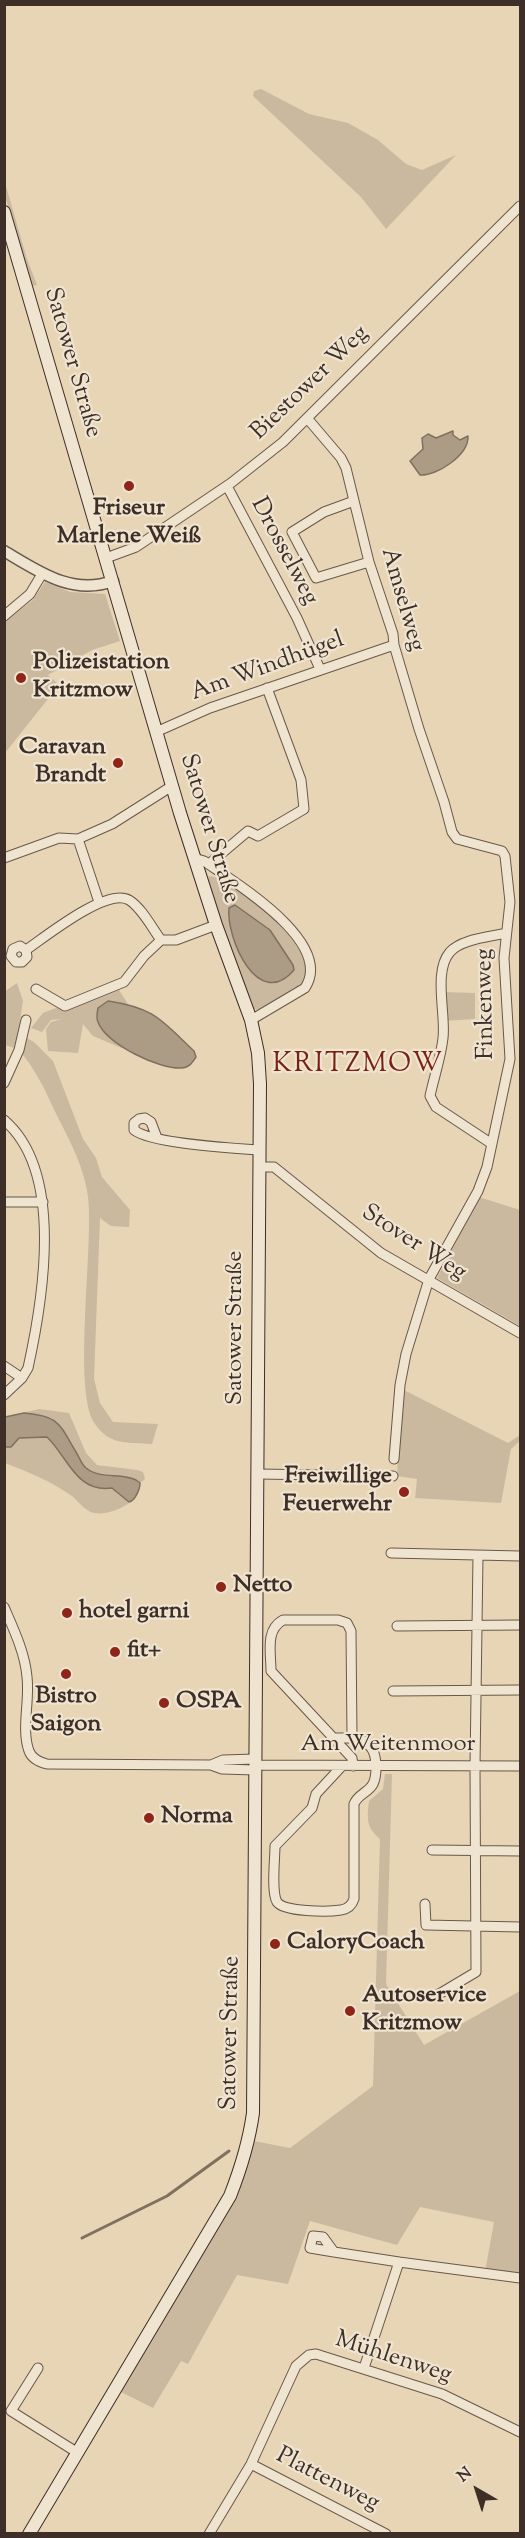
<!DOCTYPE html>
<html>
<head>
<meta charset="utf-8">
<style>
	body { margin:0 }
	#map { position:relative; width:525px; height:2538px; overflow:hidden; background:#e7d5b6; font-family:"Sorts Mill Goudy",serif }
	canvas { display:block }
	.frame { position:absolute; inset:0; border:6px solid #3d2e27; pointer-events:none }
	.north { position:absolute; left:447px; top:2460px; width:60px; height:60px; -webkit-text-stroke:4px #efe4d0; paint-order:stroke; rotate:321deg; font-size:16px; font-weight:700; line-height:24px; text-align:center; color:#3d2e27 }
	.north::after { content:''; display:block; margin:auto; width:21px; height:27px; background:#3d2e27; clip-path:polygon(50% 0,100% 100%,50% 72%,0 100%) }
</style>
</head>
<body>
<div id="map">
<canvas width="525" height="2538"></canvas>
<div class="frame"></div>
<div class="north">N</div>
</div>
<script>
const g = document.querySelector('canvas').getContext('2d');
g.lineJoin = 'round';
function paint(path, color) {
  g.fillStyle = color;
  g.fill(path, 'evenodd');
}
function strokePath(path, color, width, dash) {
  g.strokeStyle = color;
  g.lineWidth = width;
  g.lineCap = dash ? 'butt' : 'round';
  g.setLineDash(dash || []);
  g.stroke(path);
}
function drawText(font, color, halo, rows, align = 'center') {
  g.font = font + ' "Sorts Mill Goudy",serif';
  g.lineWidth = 4.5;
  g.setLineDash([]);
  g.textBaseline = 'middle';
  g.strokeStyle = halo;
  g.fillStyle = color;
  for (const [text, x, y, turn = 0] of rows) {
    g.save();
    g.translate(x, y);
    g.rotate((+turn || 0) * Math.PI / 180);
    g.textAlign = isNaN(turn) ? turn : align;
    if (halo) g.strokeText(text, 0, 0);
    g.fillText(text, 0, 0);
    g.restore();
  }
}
const green = new Path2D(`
	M261,89L309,114L348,123L378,140L406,164L422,170L456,155L386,229L361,197L253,96L254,91Z
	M4,179L27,259L37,285L32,286L5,196Z
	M45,582L70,592L105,594L120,641L92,650L48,675L59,685L5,753V622L33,600Z
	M209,876C235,878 295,930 304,954C309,966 307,975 303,986L259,1010L254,1009L221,924L207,879Z
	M17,983L23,1001L18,1033L34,1042L53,1061L83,1139L96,1158L102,1177L130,1210L129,1227L111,1226L100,1218L94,1379L100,1403L113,1422L158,1424L152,1444C128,1442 110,1446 95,1424C72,1393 94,1245 88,1197C84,1163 65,1133 51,1103C46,1091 28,1056 17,1050C14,1047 8,1046 5,1045L4,992Z
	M119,990L128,1004L108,1001L101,1029L124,1049L93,1036L83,1024L78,1053L48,1051L46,1029L51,1022L62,1019L51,1020L42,1032L31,1028L43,1013L56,1008H70Z
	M441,992L475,993V1019L443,1021Z
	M479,1197L520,1210V1326L437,1278Z
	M402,1389L508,1443L520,1435V1441L511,1449L501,1503L415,1498L417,1479L397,1476Z
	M39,1409L69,1413L86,1453L97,1465L137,1470L143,1472L145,1479L140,1483C141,1502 112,1516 94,1513C85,1511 79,1502 72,1496C51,1481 28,1472 5,1463V1417Z
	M385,1774H392L386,1984L424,2045L520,1991V2276L485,2272L494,2222L420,2207L397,2245L310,2221L288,2284L237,2275L188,2364L181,2361L153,2408L121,2392L232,2202L248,2163L254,2141L290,2148L373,2086L380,1839C366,1827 367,1819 369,1801L383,1789Z`);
const water = new Path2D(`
	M453,431V435L460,440L468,436C469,455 437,476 420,475L410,461L423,449L422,438L428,434L436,438Z
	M235,905L270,930L293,965L294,970C258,1012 226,938 229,908Z
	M108,1001C155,1008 161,1020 194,1051L196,1057C192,1063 190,1067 182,1068C160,1070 106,1044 98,1022C96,1018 97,1013 98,1008Z
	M24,1413C60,1416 59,1424 76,1452C79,1457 82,1465 86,1468C101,1480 121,1472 136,1480L140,1483C140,1489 135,1501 129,1502L112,1488C76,1493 68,1457 47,1437L19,1438L11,1447H5V1417Z`);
const stream = new Path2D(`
	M82,2238L167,2196L229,2151`);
const minor = new Path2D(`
	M307,418L341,458L346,468L369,562L393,634L394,645L419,729L444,802L452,832L457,839L502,851L505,856L510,902L504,958L510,1059L487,1167L478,1191L429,1279L406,1354L400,1385L394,1459
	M227,486L297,618L320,669
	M354,501L324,512L292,532L316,578L369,562
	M106,558L136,547L231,483L283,442L520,206
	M4,616L30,594L42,574
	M156,732L210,708L394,645
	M78,839L99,902
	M4,858L59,838L78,839L112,824L172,786
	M194,858L204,861C235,883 335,942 305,988L251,1020
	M209,864L248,831L258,836L304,809L301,780L267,688
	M20,946L26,950L27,957L22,962H16L11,956L13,949Z
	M26,950C45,937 107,887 129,900C142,908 152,928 161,940H176L216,925
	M36,989L65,1006L124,982L144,956L161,940
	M4,1083L19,1050L26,1020
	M4,1120C65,1172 43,1300 28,1368L22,1378L4,1395
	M157,1138L151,1122L145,1118L139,1119L134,1123V1130C152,1144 234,1148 259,1150
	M492,1144L436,1107L430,1096C434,1077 441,1057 443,1038C446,1014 433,971 450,952C461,939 490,937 506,933
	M259,1167H274L381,1253L520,1333
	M4,1202H43
	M4,1366L22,1378
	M257,1474L393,1476
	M391,1553L520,1556
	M4,1607C14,1630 25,1653 27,1677C30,1701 21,1729 29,1751C32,1759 39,1762 47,1764L211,1765L222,1769L255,1770
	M397,1626L520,1625
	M393,1691L520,1690
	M352,1737L351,1631L347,1623L338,1620H283C265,1630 271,1652 271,1671L352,1758L353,1766
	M334,1738H359C364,1741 371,1746 373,1751C377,1759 377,1776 373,1784C368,1793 358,1794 354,1804V1899C352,1905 348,1909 341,1910C328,1912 284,1912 277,1902C271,1892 275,1859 275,1846L312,1808L316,1794L342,1766
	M211,1765L223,1760L255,1759
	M255,1765L520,1766
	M432,1850L520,1851
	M425,1904L426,1925L520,1927
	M434,1997L476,1972L475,1766L478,1556
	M313,2236L323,2237L334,2252L310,2248Z
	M334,2252L399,2262
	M38,2368L11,2411L78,2453
	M364,2368L399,2262L520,2278
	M251,2464L386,2534
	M209,2534L251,2464L296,2366L309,2355L316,2354L442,2394L520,2432`);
const tertiary = new Path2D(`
	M4,551C38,571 72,596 113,581`);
const secondary = new Path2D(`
	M4,212L180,813L216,925L251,1020L258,1053L260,1084L253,2113C249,2142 241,2168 230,2196L29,2534`);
const markers = [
	[129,486,6,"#8f2418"],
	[21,678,6,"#8f2418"],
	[118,763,6,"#8f2418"],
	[404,1492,6,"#8f2418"],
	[221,1587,6,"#8f2418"],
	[67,1613,6,"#8f2418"],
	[115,1652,6,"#8f2418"],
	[66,1674,6,"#8f2418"],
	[164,1703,6,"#8f2418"],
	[149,1818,6,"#8f2418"],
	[275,1944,6,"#8f2418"],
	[350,2011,6,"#8f2418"]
];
const streetNames = [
	["Satower Straße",71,363,74],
	["Biestower Weg",311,384,-44],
	["Drosselweg",283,552,62],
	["Amselweg",401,600,74],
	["Am Windhügel",268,668,-20],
	["Satower Straße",208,829,73],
	["Finkenweg",487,1004,-91],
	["Stover Weg",413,1244,33],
	["Satower Straße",237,1328,-90],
	["Am Weitenmoor",388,1746],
	["Satower Straße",232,2033,-89],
	["Mühlenweg",393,2359,18],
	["Plattenweg",327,2481,27]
];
const poiNames = [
	["Friseur",129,510,"center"],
	["Marlene Weiß",129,538,"center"],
	["Polizeistation",33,664],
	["Kritzmow",33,692],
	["Caravan",106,749,"right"],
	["Brandt",106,777,"right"],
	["Freiwillige",392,1478,"right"],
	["Feuerwehr",392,1506,"right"],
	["Netto",233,1587],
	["hotel garni",79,1613],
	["fit+",127,1652],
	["Bistro",66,1698,"center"],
	["Saigon",66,1726,"center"],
	["OSPA",176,1703],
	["Norma",161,1818],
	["CaloryCoach",287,1944],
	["Autoservice",362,1997],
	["Kritzmow",362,2025]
];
const quarterNames = [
	["KRITZMOW",358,1066]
];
paint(green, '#cab99e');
paint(water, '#ad9c85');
strokePath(water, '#80705f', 1.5);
strokePath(stream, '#80705f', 3);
strokePath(minor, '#68584b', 11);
strokePath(tertiary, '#68584b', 13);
strokePath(secondary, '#3d2e27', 14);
strokePath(minor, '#efe4d0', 9);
strokePath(tertiary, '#efe4d0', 10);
strokePath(secondary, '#efe4d0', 12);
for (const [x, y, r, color] of markers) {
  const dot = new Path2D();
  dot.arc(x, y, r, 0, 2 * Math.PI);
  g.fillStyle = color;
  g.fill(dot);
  strokePath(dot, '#efe4d0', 2);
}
drawText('24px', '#3d2e27', '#efe4d0', streetNames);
drawText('bold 24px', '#3d2e27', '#efe4d0', poiNames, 'left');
g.letterSpacing = '1.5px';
drawText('27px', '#7a1f14', '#efe4d0', quarterNames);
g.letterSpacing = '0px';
</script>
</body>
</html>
